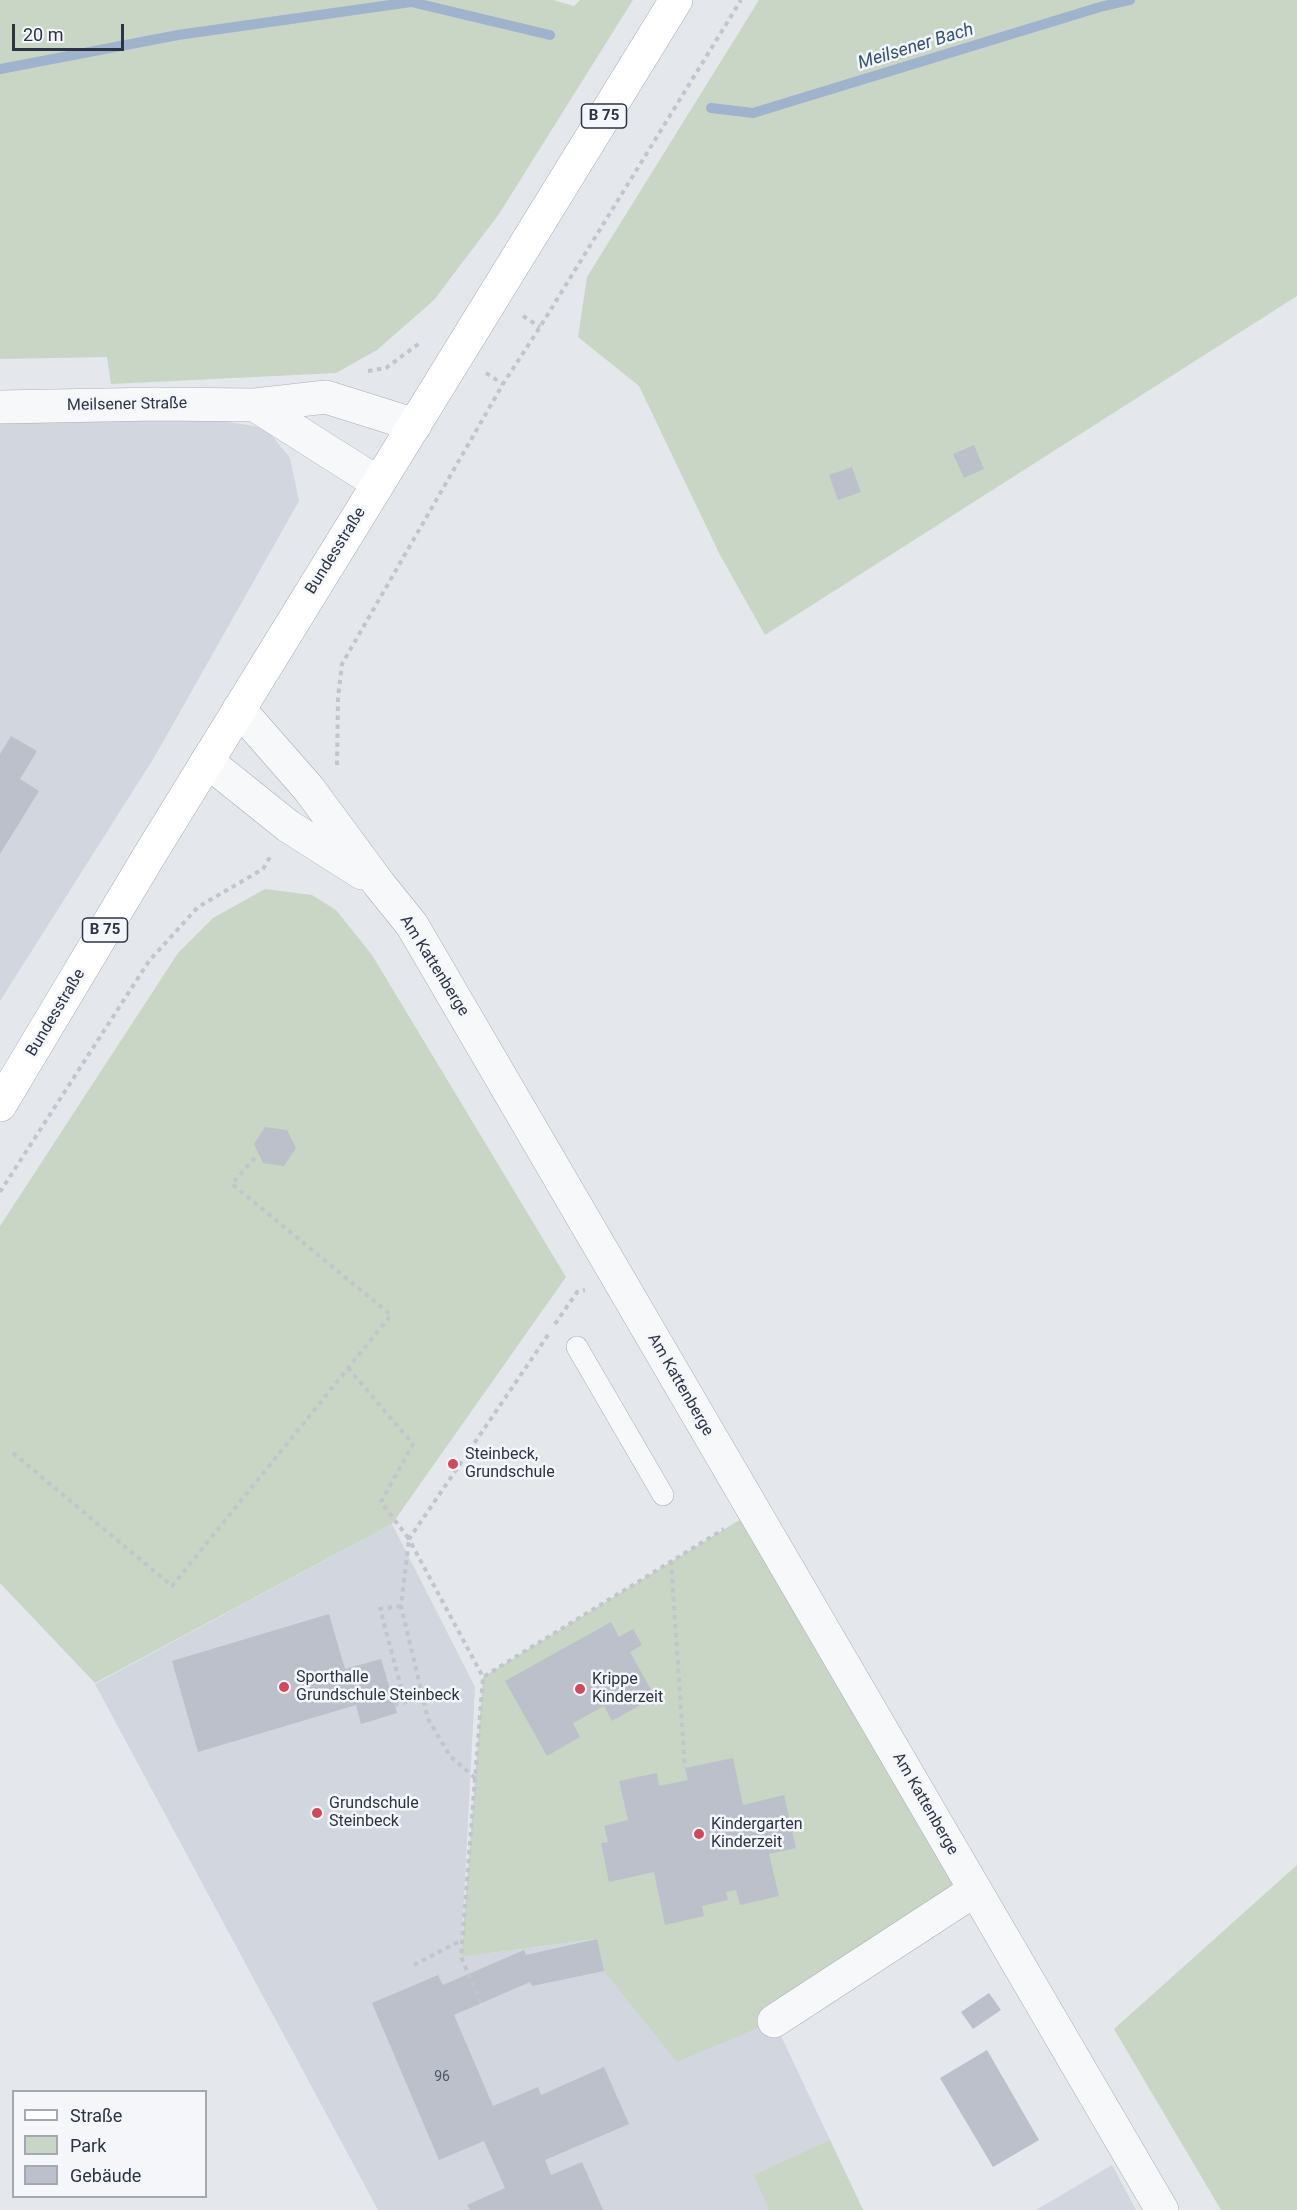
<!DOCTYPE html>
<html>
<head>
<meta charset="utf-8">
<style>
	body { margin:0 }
	#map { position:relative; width:1297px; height:2210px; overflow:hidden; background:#e4e7ec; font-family:Roboto,sans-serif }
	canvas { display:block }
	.legend { position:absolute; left:12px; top:2090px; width:195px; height:108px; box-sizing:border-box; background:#f4f6f9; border:2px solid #a4a8b1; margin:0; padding:8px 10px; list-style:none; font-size:18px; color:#2b3445 }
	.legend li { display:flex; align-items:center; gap:12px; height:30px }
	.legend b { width:30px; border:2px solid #a4a8b1 }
	.scale { position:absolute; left:12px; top:24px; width:112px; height:27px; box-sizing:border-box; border:3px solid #2b3445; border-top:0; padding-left:8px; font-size:18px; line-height:21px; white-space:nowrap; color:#2b3445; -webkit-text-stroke:4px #f4f6f9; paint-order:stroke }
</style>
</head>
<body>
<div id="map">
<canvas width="1297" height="2210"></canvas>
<ul class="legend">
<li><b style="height:8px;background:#fff"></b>Straße</li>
<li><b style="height:16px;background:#c9d6c5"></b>Park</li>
<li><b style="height:16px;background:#bbc0ca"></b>Gebäude</li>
</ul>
<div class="scale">20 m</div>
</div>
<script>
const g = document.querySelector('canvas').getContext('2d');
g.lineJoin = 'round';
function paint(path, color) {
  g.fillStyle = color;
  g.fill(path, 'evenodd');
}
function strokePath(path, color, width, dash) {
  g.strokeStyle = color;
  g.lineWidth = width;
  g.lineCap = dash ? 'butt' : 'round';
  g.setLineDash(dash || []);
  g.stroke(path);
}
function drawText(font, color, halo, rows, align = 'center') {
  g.font = font + ' Roboto,sans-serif';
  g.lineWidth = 5;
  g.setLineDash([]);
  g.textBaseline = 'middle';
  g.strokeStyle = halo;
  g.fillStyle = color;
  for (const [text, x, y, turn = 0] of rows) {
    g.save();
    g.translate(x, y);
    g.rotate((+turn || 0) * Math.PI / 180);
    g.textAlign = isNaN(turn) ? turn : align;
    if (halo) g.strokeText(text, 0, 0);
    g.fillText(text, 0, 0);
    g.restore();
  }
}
const built = new Path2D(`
	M197,417L266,428L290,458L299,501L155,756L0,1001V423Z
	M392,1524L475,1687L461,1957L597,1939L774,2021L863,2210H378L95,1684Z
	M1112,2165L1136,2210H1036Z`);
const green = new Path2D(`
	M0,0H553L574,6L580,0H633L499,214L434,300L377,350L336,373L111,384L107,357L0,359Z
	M759,0H1297V296L765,635L720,555L639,386L578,337L587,277Z
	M265,889L312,895L336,910L372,955L566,1277L392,1524L95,1683L0,1583V1226L178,953L213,918Z
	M754,1511L975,1890L774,2021L677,2062L604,1971L596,1939L461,1957L483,1677Z
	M1297,1865V2210H1221L1114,2029Z
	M830,2140L863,2210H769L754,2175Z`);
const stream = new Path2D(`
	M0,69L178,35L411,2L550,35
	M711,108L753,113L1100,7L1130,0`);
const building = new Path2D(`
	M974,445L984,469L964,478L953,454Z
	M852,467L861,492L838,500L829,475Z
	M11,736L37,751L20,779L39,791L0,854V754Z
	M265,1127L287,1130L296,1148L284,1166L263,1163L254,1144Z
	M329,1614L345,1669L381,1659L397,1713L361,1724L356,1705L198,1752L172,1661Z
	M611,1622L619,1637L633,1629L642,1645L630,1652L655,1697L612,1721L604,1706L573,1723L580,1737L547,1756L505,1681Z
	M733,1758L743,1805L784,1795L796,1848L769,1854L779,1896L740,1905L736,1890L726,1892L728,1900L702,1906L704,1916L665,1925L654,1872L609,1882L601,1843L608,1842L604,1826L628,1820L619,1781L657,1773L659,1786L688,1780L685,1768Z
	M597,1939L604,1971L532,1986L530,1982L454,2015L493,2106L538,2087L541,2095L604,2067L629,2124L545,2160L551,2175L582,2162L603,2210H470L467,2205L505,2188L484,2141L439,2160L372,2003L438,1975L443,1985L524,1950L526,1955Z
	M989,1993L1001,2010L973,2029L961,2012Z
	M987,2050L1039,2140L993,2167L940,2078Z`);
const path = new Path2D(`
	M523,316L540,327
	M368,371L386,368L421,342
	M486,373L503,384
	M337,765L338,697L342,664L503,384L540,327L741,0
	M0,1192L149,961L198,907L263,869L270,857
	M555,1324L577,1292L585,1290
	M548,1335L409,1539L483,1677L724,1529
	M348,1368L413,1444L381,1502L409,1539L401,1606L428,1719L450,1756L475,1778
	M13,1453L172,1586L391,1315L232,1184L258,1154
	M671,1561L685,1768
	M401,1606L380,1609L405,1702
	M394,1705L422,1698
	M414,1965L462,1940
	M481,2003L461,1957L483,1677`);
const lane = new Path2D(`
	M577,1347L663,1495`);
const street = new Path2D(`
	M255,405L378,483
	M0,407L158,404L255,405L326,397L415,425
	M239,709L309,789L379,884L412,925L1162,2210
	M207,761L288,826L362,873
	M774,2021L975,1890`);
const primary = new Path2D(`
	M0,1105L149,856L676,0`);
const markers = [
	[453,1464,6,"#d1495b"],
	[284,1687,6,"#d1495b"],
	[580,1689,6,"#d1495b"],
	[317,1813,6,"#d1495b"],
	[699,1834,6,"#d1495b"]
];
const numberNames = [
	["96",442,2077]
];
const shields = [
	[604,116,45],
	[105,930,45]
];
const shieldNames = [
	["B 75",604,116],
	["B 75",105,930]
];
const streetNames = [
	["Meilsener Straße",127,405,-1],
	["Bundesstraße",336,551,-58],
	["Am Kattenberge",434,966,58],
	["Bundesstraße",56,1013,-59],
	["Am Kattenberge",680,1385,60],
	["Am Kattenberge",925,1804,60]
];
const poiNames = [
	["Steinbeck,",465,1455],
	["Grundschule",465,1473],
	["Sporthalle",296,1678],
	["Grundschule Steinbeck",296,1696],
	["Krippe",592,1680],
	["Kinderzeit",592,1698],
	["Grundschule",329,1804],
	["Steinbeck",329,1822],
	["Kindergarten",711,1825],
	["Kinderzeit",711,1843]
];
const waterNames = [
	["Meilsener Bach",916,47,-17]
];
paint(built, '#d2d6de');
paint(green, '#c9d6c5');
strokePath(stream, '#9fb4cc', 10);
paint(building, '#bbc0ca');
strokePath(lane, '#a9aeb7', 22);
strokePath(street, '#a9aeb7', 34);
strokePath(primary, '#a3abb8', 34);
strokePath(path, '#c2c5cb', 4, [4.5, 4.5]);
strokePath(lane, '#f7f8fa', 21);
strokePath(street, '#f7f8fa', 33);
strokePath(primary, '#fff', 33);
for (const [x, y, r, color] of markers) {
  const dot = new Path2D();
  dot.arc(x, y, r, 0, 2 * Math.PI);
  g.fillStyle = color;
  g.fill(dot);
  strokePath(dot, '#f4f6f9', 2);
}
drawText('14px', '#4f5766', null, numberNames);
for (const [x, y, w] of shields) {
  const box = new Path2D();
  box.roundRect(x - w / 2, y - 12, w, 24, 4.5);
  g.fillStyle = '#f4f6f9';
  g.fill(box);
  strokePath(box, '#2b3445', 1.5);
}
drawText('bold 15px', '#2b3445', null, shieldNames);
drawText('16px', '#2b3445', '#f4f6f9', streetNames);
drawText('16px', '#2b3445', '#f4f6f9', poiNames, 'left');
drawText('italic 18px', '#34527a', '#f4f6f9', waterNames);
</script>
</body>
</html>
